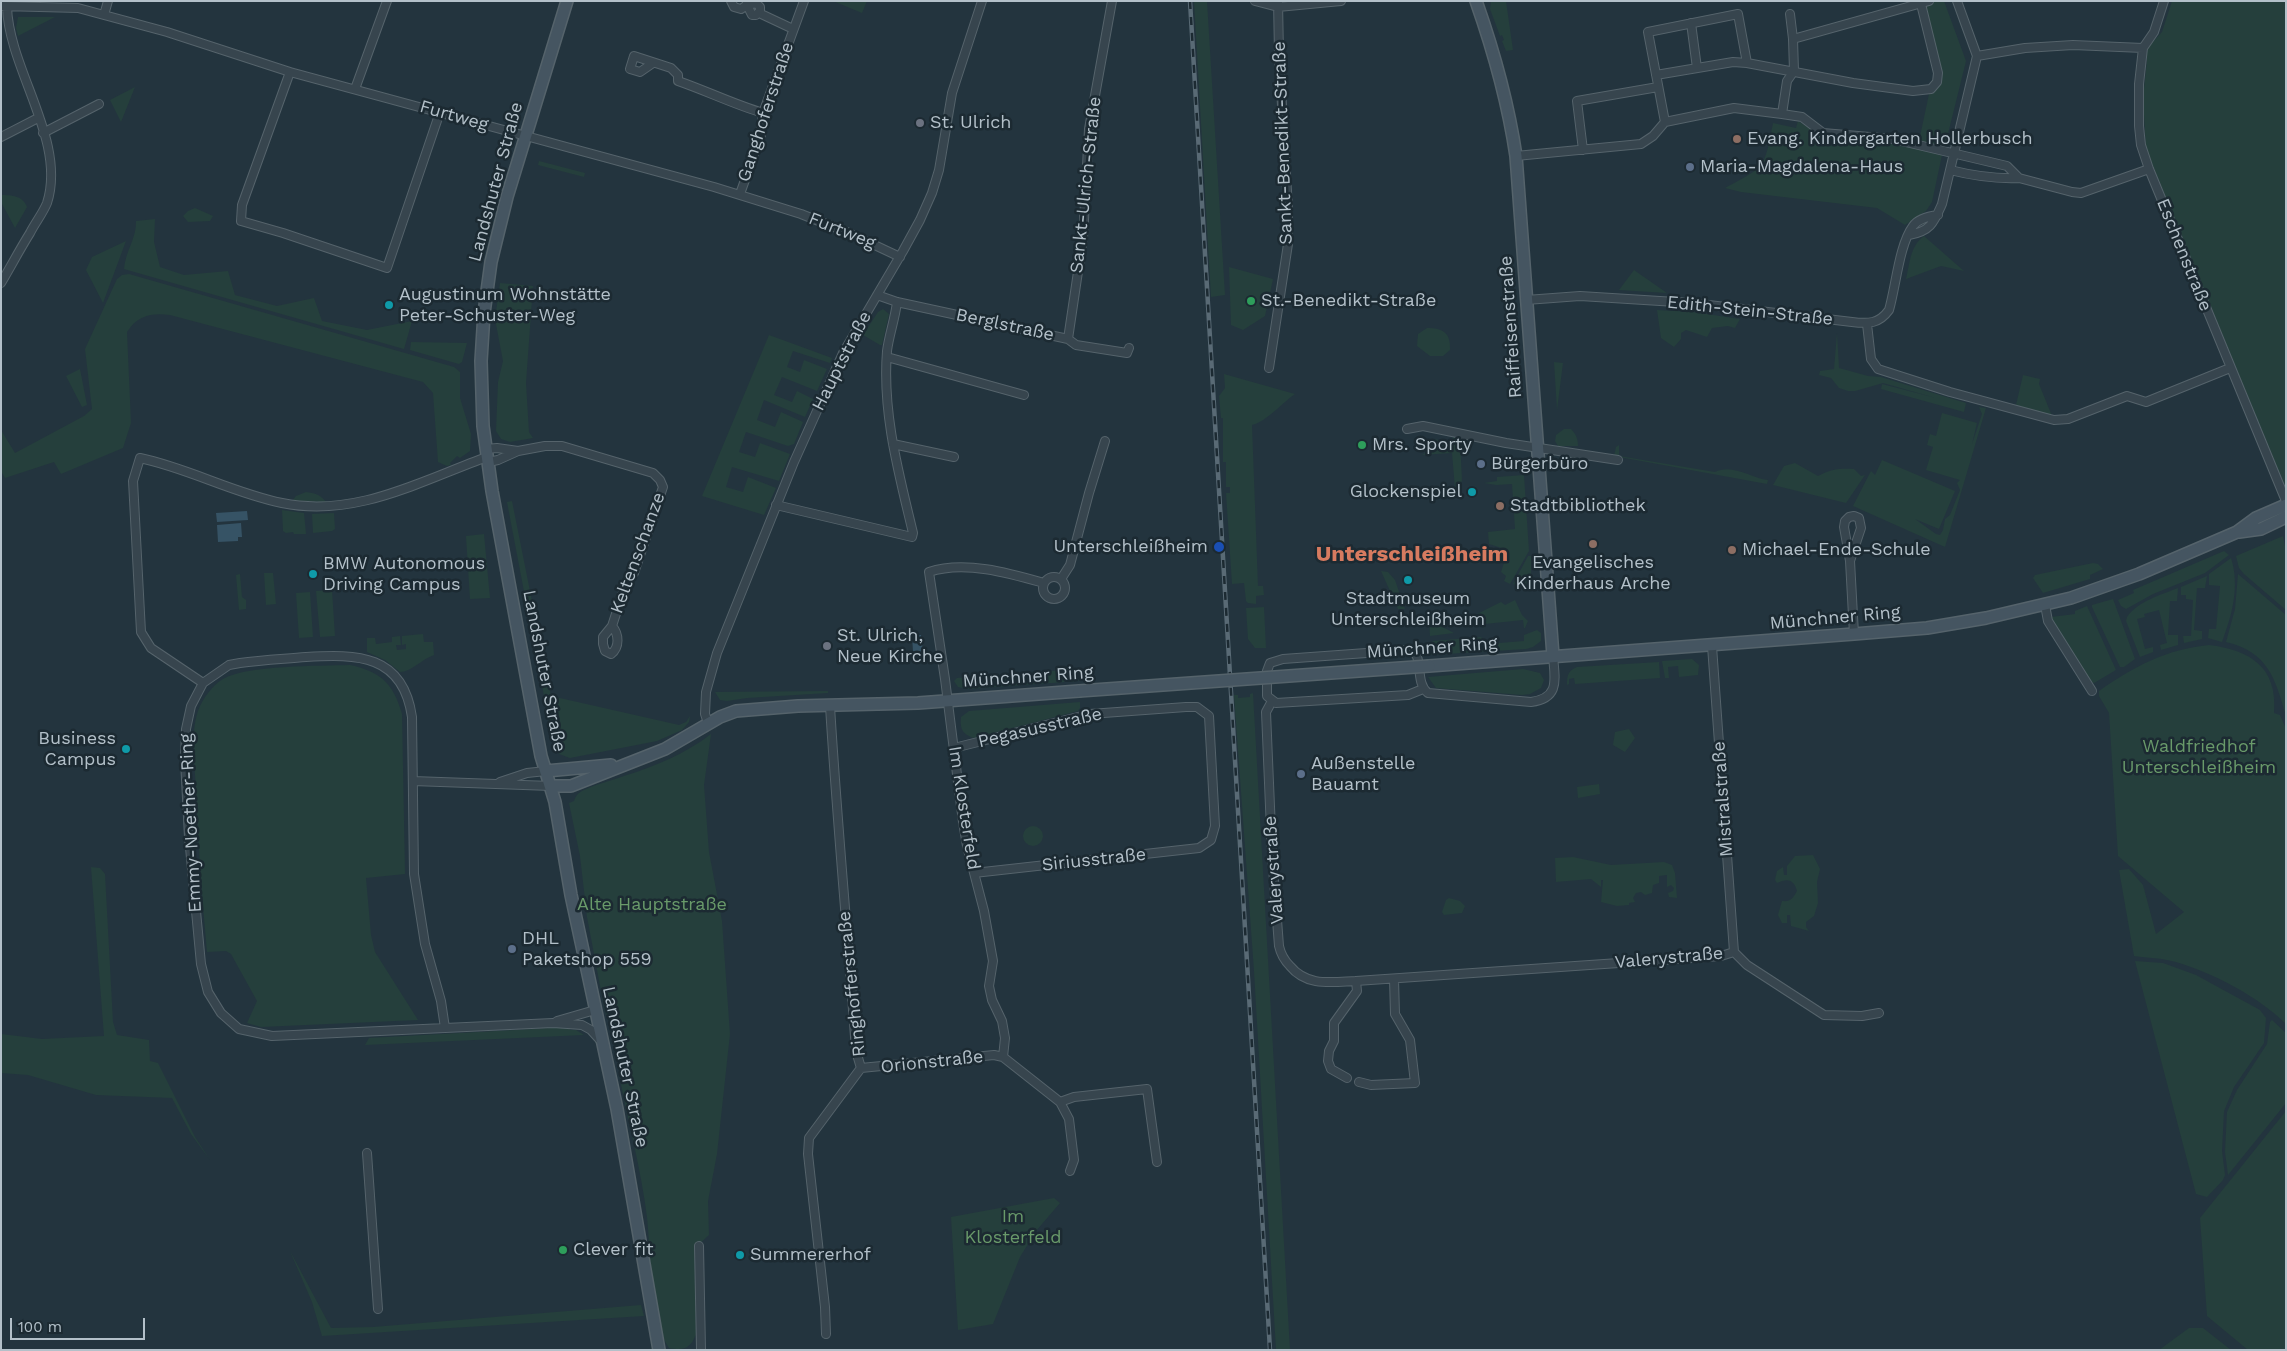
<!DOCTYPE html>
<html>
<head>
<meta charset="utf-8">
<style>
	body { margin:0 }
	#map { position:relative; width:2287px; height:1351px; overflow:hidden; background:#23343e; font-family:"Work Sans",sans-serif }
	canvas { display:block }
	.frame { position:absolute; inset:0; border:2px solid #b3c0c9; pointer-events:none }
	.scale { position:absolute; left:10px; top:1318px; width:135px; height:22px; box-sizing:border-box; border:2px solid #b3c0c9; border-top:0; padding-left:6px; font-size:15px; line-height:18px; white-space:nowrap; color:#b3c0c9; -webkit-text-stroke:4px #1c2a32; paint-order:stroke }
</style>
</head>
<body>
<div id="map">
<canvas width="2287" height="1351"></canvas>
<div class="frame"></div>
<div class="scale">100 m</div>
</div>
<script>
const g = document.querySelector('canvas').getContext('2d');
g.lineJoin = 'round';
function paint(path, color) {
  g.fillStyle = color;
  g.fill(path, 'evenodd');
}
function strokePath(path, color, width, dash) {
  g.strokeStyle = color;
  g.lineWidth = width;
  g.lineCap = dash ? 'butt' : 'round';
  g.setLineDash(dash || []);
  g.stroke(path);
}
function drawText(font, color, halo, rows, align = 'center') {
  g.font = font + ' "Work Sans",sans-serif';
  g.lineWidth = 5;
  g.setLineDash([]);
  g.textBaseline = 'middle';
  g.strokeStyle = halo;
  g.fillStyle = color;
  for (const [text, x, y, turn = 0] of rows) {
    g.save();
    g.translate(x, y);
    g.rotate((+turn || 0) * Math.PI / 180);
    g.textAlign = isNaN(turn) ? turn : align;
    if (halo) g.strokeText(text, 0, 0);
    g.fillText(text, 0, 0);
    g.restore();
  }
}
const green = new Path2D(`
	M833,1H867L862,13Z
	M1194,1H1207L1225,295L1211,297Z
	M1491,1H1506L1513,50L1506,51L1502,41L1504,40L1502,35L1500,36L1490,9Z
	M1934,1H1944L1966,61L1945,146L1919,141L1929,94L1939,84L1924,6Z
	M2172,1H2286V489L2146,149L2143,98L2147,61L2146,53L2149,46L2162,32Z
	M18,17H55L18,36L16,28Z
	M135,87L121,122L110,100Z
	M1798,121L1818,134L1891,143L1942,155L1932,202L1926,211L1905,225L1877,208L1741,192L1725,188C1766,166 1764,169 1773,123L1796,128Z
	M539,161L585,173L584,177L538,165Z
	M1,195C12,195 23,196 27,207L15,228L1,202Z
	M195,208L213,216L210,221L188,222L183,216L188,211Z
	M155,219L154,242L160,267L184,275L228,271L235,295L277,306L314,298L322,321L367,330L412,321L404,349L124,269C125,252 137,237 136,221Z
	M1924,236L1964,271L1941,266L1906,279C1910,263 1910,246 1924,236Z
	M126,241L103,303L86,270L92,257Z
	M1229,267L1273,279L1265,316L1243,330L1231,325Z
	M1634,270L1667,293L1619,290Z
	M129,274L454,367L460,372V398L471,434L470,451L460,458L457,456L450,463L451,465L447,466L438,462L433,393L423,382L170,315C152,313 138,315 127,332L131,423L123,448L61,474L54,462L5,478L1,471V430L15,453L84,416L92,409L85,349L117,279L122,275Z
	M500,283L533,286L526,383L529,432L533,438L510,442L501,439L496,431L498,382L503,361L495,319Z
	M883,309L889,314L882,345H880L863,335L878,312Z
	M1657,310L1693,312L1740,319L1735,328L1728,326L1712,328L1707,337L1686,330L1681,333V339L1674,347L1661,338Z
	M1427,328C1443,328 1451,333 1450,350L1443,356H1430L1417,346L1418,334Z
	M1837,333L1839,368L1868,376L1881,377L1966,403L1964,412L1881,389L1882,384L1936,398L1883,383L1855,391H1848L1839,388L1831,378L1819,375L1820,371L1834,369Z
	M769,335L832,358L830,363L793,351L787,367L800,372L804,360L827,369L817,391L782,377L774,395L792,402L797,391L813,399L805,417L764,400L757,420L775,427L781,412L803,422L794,444L788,446L746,432L739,452L755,457L760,443L790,454L779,481L732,467L726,487L743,492L748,477L776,488L764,515L702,496Z
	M411,342L467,343L462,362L459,364L410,350Z
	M1554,362L1563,363L1557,410Z
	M80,369L87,405L82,407L66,376Z
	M1224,374L1295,394C1282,403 1266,422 1252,425L1258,586H1263L1264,595L1256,596V604L1248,603L1246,601L1244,583L1232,584L1226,493H1230V487H1226V462H1223V418H1221L1219,396L1225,388Z
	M2023,375L2040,379L2039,384L2052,416L2016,405Z
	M1979,407L1986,408L1945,547L1853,506L1871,471L1875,475L1882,460L1955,491L1939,529L1915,519L1936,534L1940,535L1943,530L1945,519L1950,515L1960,490L1957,483L1960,480L1926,470L1933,447L1927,445L1930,434L1936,436L1942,413L1977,423L1972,444L1982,414Z
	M1564,429H1571C1576,434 1578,439 1578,446H1558L1555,441L1556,435Z
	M1453,437L1460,439L1462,481L1455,489L1452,453L1422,455L1427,452L1424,441L1434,439L1452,443Z
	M1619,445V456L1715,472C1732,463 1751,478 1768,480L1767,484L1614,456L1616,447Z
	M1795,463L1818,476C1831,469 1840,468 1854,469L1861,476L1865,475L1846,503L1773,485L1784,466Z
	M1524,475L1529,551L1510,584L1504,581L1506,576L1501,572L1508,550L1489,544L1488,532L1515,529L1512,484L1496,485L1484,483L1497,481V477Z
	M306,492C315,493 321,495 326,502L292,501L296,496Z
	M512,501L551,696L679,725L686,722L690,716L689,722L682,730L657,741L570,758L559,754L551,733L507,502Z
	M282,510L304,513L306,534H294L293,532L286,533L283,531Z
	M334,513L335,529L332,531L313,533L312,514Z
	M484,534L490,598L470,599L466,536Z
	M2283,536L2286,551V610L2244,574L2239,568L2236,556Z
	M2224,551L2229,555L2205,573L2153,594L2126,609L2121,606L2118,600L2134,593L2133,590Z
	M1528,556H1531V591L1513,584Z
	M2231,558C2240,586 2232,615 2222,642L2208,638L2209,629H2216L2220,586L2209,585V574Z
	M2093,563L2098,564L2103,569L2090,575V579L2043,593L2033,578L2035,575Z
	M1381,571L1388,572L1395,580L1405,609H1398Z
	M273,573L276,604L266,605L264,573Z
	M240,574L242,597L246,600V609L239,610L236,575Z
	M2238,574L2286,615V716C2275,678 2268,652 2226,642L2235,609Z
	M2207,576L2205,588H2197L2194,630L2202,631V639L2184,643L2183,636H2191L2193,600L2186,599V595H2181V587Z
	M2178,588L2177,601H2170L2168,635H2178V645L2161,650L2160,645L2167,643L2159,610L2144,614L2145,617L2137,619L2145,649L2153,647V652L2140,657L2126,621L2127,617C2138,601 2161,595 2178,588Z
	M332,590L335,636L320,637L316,591Z
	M310,592L313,637L299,638L296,593Z
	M2113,599L2135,659L2124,667H2120L2092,607V605Z
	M1515,600L1522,615L1528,621L1525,628H1524L1523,620L1485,624V628L1477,625V614L1501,602L1505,605Z
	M2087,606L2116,670L2094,683L2089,681L2051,617L2075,614V611Z
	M1264,607L1266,648H1255L1248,639L1246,608Z
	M1429,620L1454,633L1430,636Z
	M1537,630L1541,633V641L1533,647L1526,649L1429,655L1426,650L1433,641L1481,637L1487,644L1524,641V635Z
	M423,634L424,642H433L434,655C422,659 411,672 400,672L385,660L367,652V638H375L376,644L392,642V637L400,636L401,645H396L397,650L406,649V644L402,645V636Z
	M2209,645C2250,650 2278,667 2274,713L2280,715L2286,729V1024C2259,997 2213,973 2176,962C2162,958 2148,958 2134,956L2119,870L2129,869L2143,885L2156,934L2184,912L2118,856L2109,713L2099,696V691C2133,667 2167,649 2209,645Z
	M1692,659L1699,665L1698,675L1679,677L1678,666L1668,667L1669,678H1665L1662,661Z
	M1659,662L1660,678L1575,684L1574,678L1569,679V684L1567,685C1567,675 1568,671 1577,667Z
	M350,665C381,672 393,683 402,714L405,874L366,878L371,935L375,952L418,1020L261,1027L247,1023L257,1001L231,954L226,951L207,952C202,898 198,844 196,790C195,765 190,735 198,711C202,699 213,685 223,679C247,665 320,666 350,665Z
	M1078,669L1079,681L968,689L958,687L954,681L957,678Z
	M1523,669L1540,673L1544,680L1541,688L1530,694L1522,695L1436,688L1428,677Z
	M828,691V693L747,698L727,701L720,700L715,692Z
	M1253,693L1290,1350H1276L1254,971L1234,695H1238V698L1250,697V694Z
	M1080,702V708L1078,711L974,738C962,734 960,729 961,717L969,711Z
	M1629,729L1635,738L1625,752L1613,745L1615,732Z
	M711,734L704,785L709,852L722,921L730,1034L717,1154L708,1201L709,1235L695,1248L696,1334C691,1348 684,1351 669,1348C649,1318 651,1254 647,1217C641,1169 628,1121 619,1074C620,1055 615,1028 605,1012L587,917L580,856L569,803L574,801C576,795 578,793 584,790C596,784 611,781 624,776C656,766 685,754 711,734Z
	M1599,784L1600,794L1578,798L1577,787Z
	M1023 836a10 10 0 1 1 20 0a10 10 0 1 1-20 0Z
	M1813,855L1820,869L1817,882L1818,903L1814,916L1806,922V927L1809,931L1791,926L1790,915H1787V923H1782L1778,915L1782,901C1791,902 1793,898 1797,891C1794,879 1787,878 1777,883L1775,880L1777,871L1783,867L1784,875H1787V866L1795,856Z
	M1573,857L1611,865L1664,862L1672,865L1675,873L1677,898L1669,897L1668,893L1673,891L1674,888L1671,885L1667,887V875L1659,876V883L1653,885L1652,893L1645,895L1641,892L1636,893L1633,898L1635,902L1629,903V905L1617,906L1601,902L1603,880H1601V887L1591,879L1556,882L1555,858Z
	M91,867L100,868L105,874L113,1022L117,1035L149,1040L150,1061L158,1063L195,1137L210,1160L191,1134L172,1098L96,1095L28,1075L1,1073V1034L42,1039L104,1036Z
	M1449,898L1460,901L1465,906L1462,913L1444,915L1442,912L1446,900Z
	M2135,961L2163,963L2196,975L2260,1010L2266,1018L2264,1043L2234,1087L2224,1111L2222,1151L2225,1175L2223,1180L2207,1197L2196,1194Z
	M2272,1020L2286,1033V1103L2228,1175L2225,1152L2227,1112L2237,1090L2267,1044L2270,1022Z
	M569,1027L570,1030H576L584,1035L365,1045L369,1038Z
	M2286,1111V1350H2248L2207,1316L2200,1218Z
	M1054,1198L1060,1203L1036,1231L1020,1257L993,1324L958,1330L951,1217Z
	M290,1251L331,1328L373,1327L641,1305L644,1316L322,1336L312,1302Z
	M2189,1328H2203L2231,1350H2159Z`);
const water = new Path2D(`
	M247,511L248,520L217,522L216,513Z
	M241,523L242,537H238V541L218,542L217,525Z
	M912,635H921L923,652H913Z`);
const street = new Path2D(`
	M731,1L734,7L741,9L747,5V1
	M1255,1L1278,7L1341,1
	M1957,1L1977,56
	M2164,1L2154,32L2143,48L2139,84V126L2141,145L2149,169L2286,501
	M747,5L752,15H756L760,11V7L757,4L752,3L749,7
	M1,6L78,8L167,32L290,72L714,187L801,214L849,233L900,257
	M759,13L793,29
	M1790,14L1793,39
	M104,15L108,1
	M1691,23L1697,68
	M1977,56L2025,48L2073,45L2143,48
	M653,63L640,72L630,69L634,56L671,68L678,75V81C707,91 733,104 763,113
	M290,72L242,205L241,221L283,233L387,268L440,112
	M1656,75L1733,62L1747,63L1853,83L1913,91L1931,89L1937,82L1938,73L1921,4
	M355,89L387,1
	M1782,114L1787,81L1794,71L1793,39L1929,1
	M1665,122L1648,32L1738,14L1747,63
	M43,133L99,104
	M1,137L38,118
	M1583,150L1577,101L1658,87
	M1516,156L1641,144L1653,136L1665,122L1734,108L1782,114L1802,117L1823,133L1893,139L2007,166L2019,178L2072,192L2081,193L2149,169
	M1950,170C1974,176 1996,179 2019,178
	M740,194L761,135L763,113L804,1
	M1909,235C1931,231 1934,222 1942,204L1977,56
	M1,283C11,266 20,249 30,233C35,223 43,213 47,203C67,141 9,70 7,7
	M877,295L897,302L1068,339L1076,345L1127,353L1129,348
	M1526,300L1580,296L1692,303L1852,322C1868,324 1879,324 1889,310C1896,286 1899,245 1913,226C1918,219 1930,216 1938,215
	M1867,324L1871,359L1878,369L1950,392L2054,420L2068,419L2127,396L2146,402L2230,368
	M1068,339L1083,238L1089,129L1112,1
	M887,357L1024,395
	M1269,368L1288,244V208L1279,54L1278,1
	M1407,429L1423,426L1506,443L1618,460
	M893,444L954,457
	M486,449L497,448L518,451
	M488,462L498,460L518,451L545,446H562L653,473L660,480L663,487L634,573L625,586L612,626L603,637V644L605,651L611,654C620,647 619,634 612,626
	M776,505L912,537L913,533C899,474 882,413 887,351C889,335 895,319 897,302
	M1850,561L1861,528L1859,518L1854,516L1849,517L1845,521L1844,527L1850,561L1854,634
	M1043 588a11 11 0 1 1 22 0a11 11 0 1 1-22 0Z
	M1061,579L1070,565L1089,493L1105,441
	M2045,605L2048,621L2092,691
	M1712,646L1734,952
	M203,683L151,648L141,632L133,481L140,458C188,468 233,493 282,503C356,518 420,481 487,457
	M1423,689L1408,695L1276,703L1267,696V671L1270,663L1283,659L1408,650C1426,652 1413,681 1428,693L1531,702C1560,698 1555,680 1553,656
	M1272,701L1266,712L1272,854L1279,946C1281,955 1284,960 1290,966C1307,987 1332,982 1356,981L1721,956L1734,952
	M830,706C837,821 848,936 856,1051L861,1068
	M708,723L705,714L706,692L717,653L794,462L843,353L903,251L920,220L932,193L939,170L952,93L982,1
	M954,748L1090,714L1186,707H1197L1209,716L1215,826L1211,840L1199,848L974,873
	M413,781L551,786
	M500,782L527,773L546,771
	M1734,952L1747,965L1824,1015L1862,1016L1879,1013
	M557,1021L595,1010
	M445,1028L441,1001L425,944L414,874L412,717C403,654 357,654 306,657C284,659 262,660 240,663L229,665L203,683L191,706L186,729L185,760L189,837L201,964L208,992L221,1013L239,1029L272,1036L553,1023L582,1025L591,1030L602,1042
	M1003,1057L1005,1038L1002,1021L992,1000L989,986L993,961L984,911L967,846L963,822L945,679L929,572C964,560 1009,573 1044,583
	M861,1068L994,1055L1003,1057L1060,1102L1069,1119L1074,1160L1070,1171
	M1347,1078L1331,1069L1328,1061L1329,1051L1334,1041V1023L1357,991L1356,981
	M1359,1082L1371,1085L1415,1083L1410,1040L1395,1014L1394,979
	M1060,1102L1074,1097L1147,1089L1157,1162
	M367,1153L378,1309
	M699,1246L701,1350
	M826,1334L825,1307L808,1154L809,1138L861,1068`);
const secondary = new Path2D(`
	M567,1L507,197L491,262L484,313L481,361L483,426L492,491L541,756L555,802L571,895L617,1109L659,1350
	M1476,1C1494,52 1508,102 1516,156L1553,656
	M2239,532L2261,529L2286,517
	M1429,666L1854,634L1927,628L1986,618L2071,598L2139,574L2237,532L2256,518L2286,505
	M546,771L611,765
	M551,786H571L665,749L720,717L736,711L798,706L918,703L1079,691`);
const rail = new Path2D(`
	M1190,1L1270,1350`);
const secondaryBridge = new Path2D(`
	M1079,691L1429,666`);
const markers = [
	[920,123,5,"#6b7280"],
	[1737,139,5,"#8d6e63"],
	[1690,167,5,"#5c6f8a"],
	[1251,301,5,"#2e9e5b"],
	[389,305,5,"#0f9aa8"],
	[1362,445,5,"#2e9e5b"],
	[1481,464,5,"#5c6f8a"],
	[1472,492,5,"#0f9aa8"],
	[1500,506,5,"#8d6e63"],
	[1593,544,5,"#8d6e63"],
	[1219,547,6,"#1a4fb4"],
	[1732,550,5,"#8d6e63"],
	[313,574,5,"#0f9aa8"],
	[1408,580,5,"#0f9aa8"],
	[827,646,5,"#6b7280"],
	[126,749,5,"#0f9aa8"],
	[1301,774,5,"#5c6f8a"],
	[512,949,5,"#5c6f8a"],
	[563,1250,5,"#2e9e5b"],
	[740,1255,5,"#0f9aa8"]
];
const streetNames = [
	["Ganghoferstraße",766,112,-72],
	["Furtweg",454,116,16],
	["Sankt-Benedikt-Straße",1283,143,-92],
	["Landshuter Straße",496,182,-75],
	["Sankt-Ulrich-Straße",1086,185,-84],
	["Furtweg",842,231,22],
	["Eschenstraße",2184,255,68],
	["Edith-Stein-Straße",1750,311,6],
	["Berglstraße",1005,325,12],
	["Raiffeisenstraße",1511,327,-94],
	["Hauptstraße",842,361,-63],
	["Keltenschanze",638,553,-70],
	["Münchner Ring",1835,618,-5],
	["Münchner Ring",1432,648,-4],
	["Landshuter Straße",544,671,79],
	["Münchner Ring",1028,677,-4],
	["Pegasusstraße",1040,728,-13],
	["Mistralstraße",1723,799,-94],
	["Im Klosterfeld",964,808,81],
	["Emmy-Noether-Ring",191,823,-93],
	["Siriusstraße",1094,860,-6],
	["Valerystraße",1274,870,-94],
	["Valerystraße",1669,958,-5],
	["Ringhofferstraße",852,984,-96],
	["Orionstraße",932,1062,-6],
	["Landshuter Straße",625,1067,78]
];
const poiNames = [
	["St. Ulrich",930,123],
	["Evang. Kindergarten Hollerbusch",1747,139],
	["Maria-Magdalena-Haus",1700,167],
	["Augustinum Wohnstätte",399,295],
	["Peter-Schuster-Weg",399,316],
	["St.-Benedikt-Straße",1261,301],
	["Mrs. Sporty",1372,445],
	["Bürgerbüro",1491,464],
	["Glockenspiel",1462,492,"right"],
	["Stadtbibliothek",1510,506],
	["Unterschleißheim",1208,547,"right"],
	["Michael-Ende-Schule",1742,550],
	["Evangelisches",1593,563,"center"],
	["Kinderhaus Arche",1593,584,"center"],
	["BMW Autonomous",323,564],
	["Driving Campus",323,585],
	["Stadtmuseum",1408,599,"center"],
	["Unterschleißheim",1408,620,"center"],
	["St. Ulrich,",837,636],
	["Neue Kirche",837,657],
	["Business",116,739,"right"],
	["Campus",116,760,"right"],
	["Außenstelle",1311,764],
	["Bauamt",1311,785],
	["DHL",522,939],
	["Paketshop 559",522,960],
	["Clever fit",573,1250],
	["Summererhof",750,1255]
];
const parkNames = [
	["Waldfriedhof",2199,747],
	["Unterschleißheim",2199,768],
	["Alte Hauptstraße",652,905],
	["Im",1013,1217],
	["Klosterfeld",1013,1238]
];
const districtNames = [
	["Unterschleißheim",1412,555]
];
paint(green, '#253f3c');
paint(water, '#365365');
strokePath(street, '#55636b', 10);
strokePath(secondary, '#55636b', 14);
strokePath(street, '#37454e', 8);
strokePath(secondary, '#455561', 11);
strokePath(rail, '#596a75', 4.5);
strokePath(rail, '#1c2a32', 2.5, [8]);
strokePath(secondaryBridge, '#55636b', 14, []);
strokePath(secondaryBridge, '#455561', 11);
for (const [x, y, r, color] of markers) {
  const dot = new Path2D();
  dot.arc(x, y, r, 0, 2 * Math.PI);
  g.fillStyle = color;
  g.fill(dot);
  strokePath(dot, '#1c2a32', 2);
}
drawText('18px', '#b3c0c9', '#1c2a32', streetNames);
drawText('18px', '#b3c0c9', '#1c2a32', poiNames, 'left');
drawText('18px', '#699a6a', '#1c2a32', parkNames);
drawText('bold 22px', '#d77b60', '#1c2a32', districtNames);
</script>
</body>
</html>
